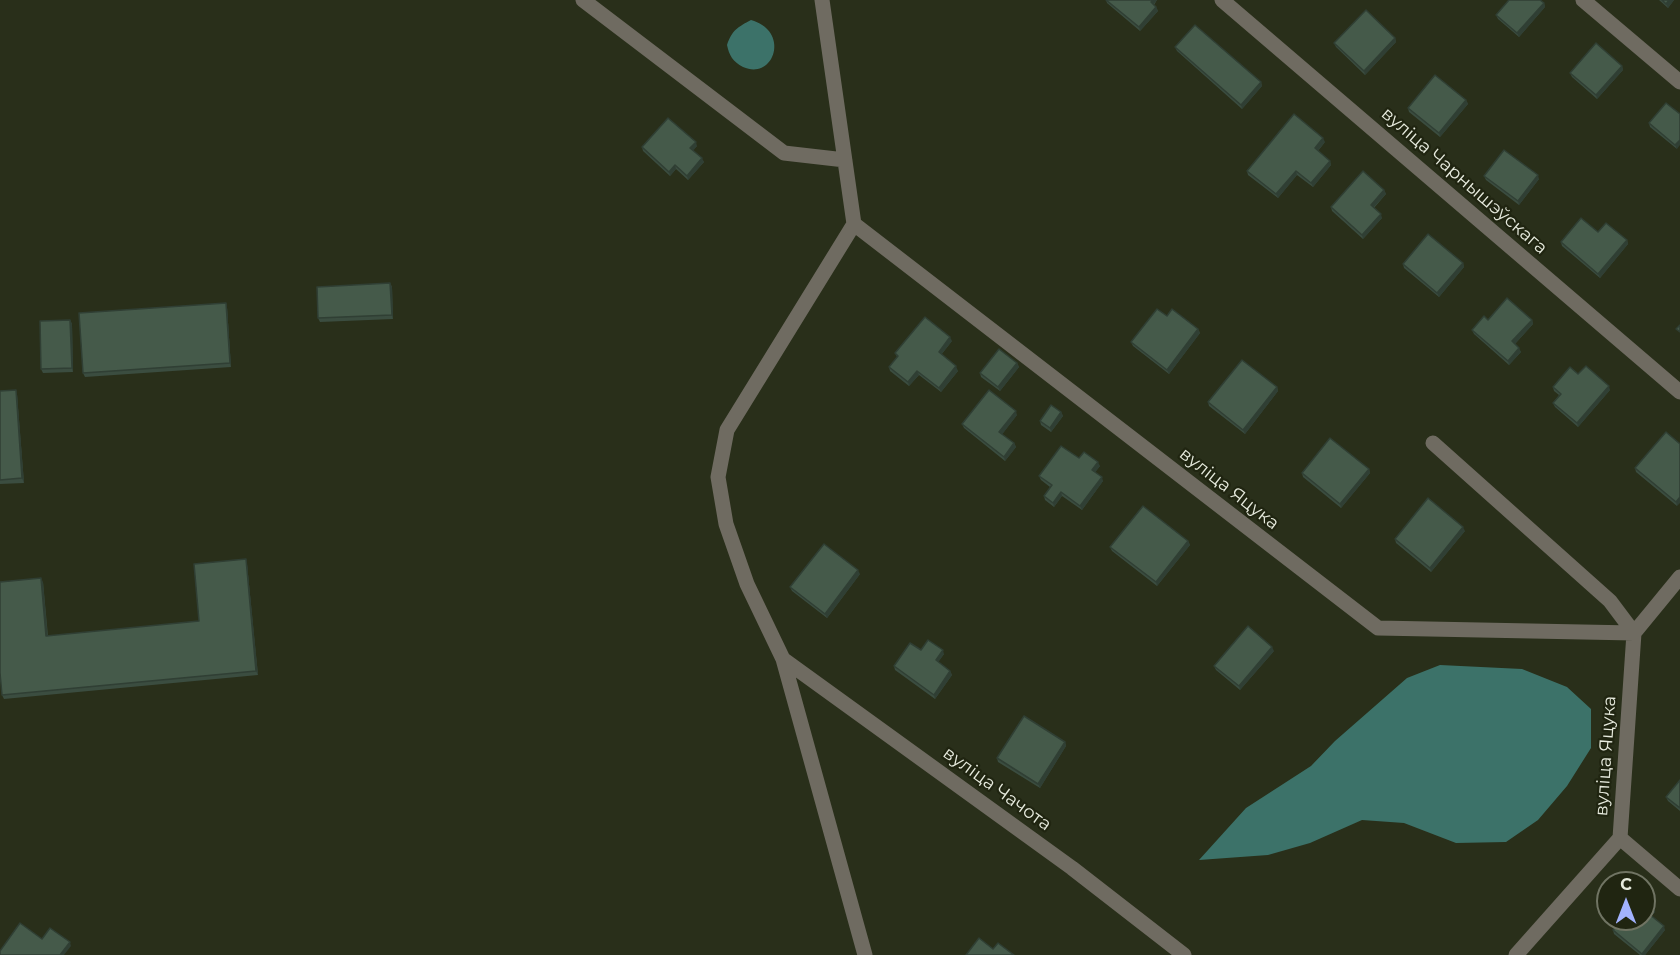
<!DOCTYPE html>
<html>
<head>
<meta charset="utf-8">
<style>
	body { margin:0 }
	#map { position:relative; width:1680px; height:955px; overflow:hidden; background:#292f1a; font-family:Montserrat,sans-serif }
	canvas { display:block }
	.north { position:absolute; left:1596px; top:871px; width:60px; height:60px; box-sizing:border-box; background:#202511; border:2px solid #707463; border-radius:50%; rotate:0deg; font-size:16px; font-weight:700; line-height:24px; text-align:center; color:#e7ebde }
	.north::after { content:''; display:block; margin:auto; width:21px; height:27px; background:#a2b2fd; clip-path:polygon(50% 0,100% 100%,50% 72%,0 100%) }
</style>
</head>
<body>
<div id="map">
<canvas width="1680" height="955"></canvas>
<div class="north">С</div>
</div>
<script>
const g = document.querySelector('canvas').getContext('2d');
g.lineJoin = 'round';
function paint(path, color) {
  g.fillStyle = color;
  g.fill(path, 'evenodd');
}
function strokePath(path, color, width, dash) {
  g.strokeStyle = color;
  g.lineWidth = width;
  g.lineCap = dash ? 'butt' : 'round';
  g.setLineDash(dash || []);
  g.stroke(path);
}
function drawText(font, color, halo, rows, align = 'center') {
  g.font = font + ' Montserrat,sans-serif';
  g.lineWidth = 4.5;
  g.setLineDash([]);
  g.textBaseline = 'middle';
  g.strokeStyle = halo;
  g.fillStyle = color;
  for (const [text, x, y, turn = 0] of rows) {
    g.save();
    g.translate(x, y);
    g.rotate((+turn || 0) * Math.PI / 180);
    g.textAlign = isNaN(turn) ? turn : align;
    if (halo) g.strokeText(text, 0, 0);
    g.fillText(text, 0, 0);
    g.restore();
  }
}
const water = new Path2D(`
	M751,20C791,31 774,81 743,67C733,62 729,55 727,45C732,30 738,27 751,20Z
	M1440,665L1522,669L1567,687L1591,709V748L1567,786L1538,820L1506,842L1456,843L1404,823L1362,820L1310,843L1268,855L1199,860L1246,808L1311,766L1335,741L1407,678Z`);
const minor = new Path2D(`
	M583,0L784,153L845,160
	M822,0L854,224
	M1222,0L1680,392
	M1583,0L1680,82
	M854,224L1378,628L1634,633L1680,577
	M854,224L727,430L718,477L726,524L747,584L783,659L865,955
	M1433,443L1610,601L1634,633L1620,838L1680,889
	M783,659L1072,868L1184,955
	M1516,955L1620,838`);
const wall = new Path2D(`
	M1106,0H1157L1154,5L1156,7L1158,11L1140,31L1107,3Z
	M1659,0H1674L1668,8Z
	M1544,3L1545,7L1519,37L1498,19L1496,15Z
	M1395,38L1396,42L1365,75L1336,47L1334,43Z
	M1175,47L1261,82L1262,86L1242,109L1177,51Z
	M1622,66L1623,70L1597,99L1572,77L1570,73Z
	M1466,100L1468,104L1440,137L1409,112L1408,108Z
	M1666,103L1677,149L1650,127L1649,123Z
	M1325,142L1318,151L1330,161L1331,165L1313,187L1297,175L1278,198L1248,175L1247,171Z
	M697,146L693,150L704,162L688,180L676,169L670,176L643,151L642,147Z
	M1484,176L1539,179L1519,205L1486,180Z
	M1384,190L1386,194L1374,208L1382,218L1363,239L1332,211L1331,207Z
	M1598,232L1627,240L1628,244L1600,278L1562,246L1561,242Z
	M1463,263L1464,267L1439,297L1404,268L1403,264Z
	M390,283L392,287L393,319L320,322L318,318Z
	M226,303L227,307L231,367L85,377L83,373Z
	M1167,316L1198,329L1200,333L1169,374L1133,346L1131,342Z
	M70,320L72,324L73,372L43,373L41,369Z
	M1488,320H1532L1533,324L1515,344L1521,352L1509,365L1474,334L1472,330Z
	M952,341L941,355L958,371L941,392L919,375L909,386L890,371L889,367L897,357L895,353Z
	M1017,363L1019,367L1000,391L981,377L980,373Z
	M1578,374L1610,390L1578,427L1555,407L1553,403L1559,395L1554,391L1553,387Z
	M1277,387L1278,391L1245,434L1209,406L1208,402Z
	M16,390L17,394L24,483L0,484V391Z
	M1061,412L1063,416L1051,432L1041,425L1040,421Z
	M1017,415L1002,434L1014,443L1016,447L1005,461L964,428L962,424Z
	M1680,444L1677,506L1636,472L1635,468Z
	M1079,458L1100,466L1095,472L1103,481L1082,510L1062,496L1054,507L1045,500L1044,496L1050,487L1041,480L1039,476Z
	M1369,469L1370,473L1341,508L1303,477L1302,473Z
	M1465,531L1431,572L1396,543L1395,539Z
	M1188,541L1190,545L1157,586L1112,551L1110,547Z
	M246,559L247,564L258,675L4,699L2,695L43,582L48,636L199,621Z
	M860,574L827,618L792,591L790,587Z
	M921,650L944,654L938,662L950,671L952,675L935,699L895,670L894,666Z
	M1274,651L1240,690L1216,670L1214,666Z
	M1065,742L1066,746L1040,788L998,762L997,758Z
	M1680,780V811L1668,801L1666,797Z
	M1653,908L1655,912L1651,916L1665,930L1645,955H1640L1614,934L1613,930Z`);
const shadedWall = new Path2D(`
	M1153,0H1157L1152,6L1151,2Z
	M1669,0H1674L1668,8L1666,4Z
	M1544,3L1545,7L1519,37L1517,33Z
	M1156,7L1158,11L1140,31L1139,27Z
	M1395,38L1396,42L1365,75L1364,71Z
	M1622,66L1623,70L1597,99L1596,95Z
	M1261,82L1262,86L1242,109L1241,105Z
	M1466,100L1468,104L1440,137L1439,133Z
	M1323,138L1325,142L1316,153L1315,148Z
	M1680,140V145L1677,149L1675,145Z
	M696,142L697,146L692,152L690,148Z
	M702,158L704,162L688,180L687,176Z
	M1330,161L1331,165L1313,187L1311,183Z
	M675,165L676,169L670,176L669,172Z
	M1296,171L1297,175L1278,198L1276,194Z
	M1538,175L1539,179L1519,205L1518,201Z
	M1384,190L1386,194L1372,209L1371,205Z
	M1381,214L1382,218L1363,239L1362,235Z
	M1627,240L1628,244L1600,278L1598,274Z
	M1463,263L1464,267L1439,297L1437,293Z
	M390,283L392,287L393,319L392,315Z
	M226,303L227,307L231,367L230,363Z
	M70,320L72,324L73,372L72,368Z
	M1532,320L1533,324L1514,345L1512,341Z
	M1198,329L1200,333L1169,374L1167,370Z
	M950,337L952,341L940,356L939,352Z
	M1519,348L1521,352L1509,365L1508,361Z
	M1017,363L1019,367L1000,391L998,387Z
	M956,366L958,371L941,392L939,388Z
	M917,371L919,375L909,386L908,382Z
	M1609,386L1610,390L1578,427L1577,423Z
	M1277,387L1278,391L1245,434L1243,430Z
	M16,390L17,394L24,483L22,478Z
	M1016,411L1017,415L1001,436L999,432Z
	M1061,412L1063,416L1051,432L1050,428Z
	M1014,443L1016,447L1005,461L1004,457Z
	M1098,462L1100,466L1094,474L1092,470Z
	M1369,469L1370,473L1341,508L1340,504Z
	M1102,477L1103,481L1082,510L1080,506Z
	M1061,492L1062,496L1054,507L1053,503Z
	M1680,497V503L1677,506L1676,502Z
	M1463,527L1465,531L1431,572L1430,568Z
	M1188,541L1190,545L1157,586L1156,582Z
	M246,559L247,564L258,675L256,671Z
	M858,570L860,574L827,618L825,614Z
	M41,578L43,582L48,640L46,636Z
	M1272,647L1274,651L1240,690L1239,686Z
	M943,650L944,654L937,664L936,660Z
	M950,671L952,675L935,699L934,695Z
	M1065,742L1066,746L1040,788L1038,784Z
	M1653,908L1655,912L1650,918L1649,914Z
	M1664,926L1665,930L1645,955H1642V954Z
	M70,942L71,946L64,955H60Z`);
const building = new Path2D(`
	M1106,0H1153L1151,2L1156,7L1139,27Z
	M1509,0H1540L1544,3L1517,33L1496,15Z
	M1662,0H1669L1666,4Z
	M1366,10L1395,38L1364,71L1334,43Z
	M1195,25L1261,82L1241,105L1175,47Z
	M1596,43L1622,66L1596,95L1570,73Z
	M1435,75L1466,100L1439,133L1408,108Z
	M1666,103L1680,114V140L1675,145L1649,123Z
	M1294,114L1323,138L1315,148L1330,161L1311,183L1296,171L1276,194L1247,171Z
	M668,118L696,142L690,148L702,158L687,176L675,165L669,172L642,147Z
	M1504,150L1538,175L1518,201L1484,176Z
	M1363,171L1384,190L1371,205L1381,214L1362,235L1331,207Z
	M1581,218L1598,232L1606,223L1627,240L1598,274L1561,242Z
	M1428,234L1463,263L1437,293L1403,264Z
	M390,283L392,315L318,318L317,287Z
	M1507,298L1532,320L1512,341L1519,348L1508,361L1472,330L1484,316L1488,320Z
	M226,303L230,363L83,373L79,313Z
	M1157,309L1167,316L1172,309L1198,329L1167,370L1131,342Z
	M925,317L950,337L939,352L956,366L939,388L917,371L908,382L889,367L898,356L895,353Z
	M70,320L72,368L41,369L40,321Z
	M1680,325V332L1676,329Z
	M999,349L1017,363L998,387L980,373Z
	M1242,360L1277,387L1243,430L1208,402Z
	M1586,366L1609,386L1577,423L1553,403L1561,394L1553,387L1570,367L1578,374Z
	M16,390L22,478L0,480V391Z
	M989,390L1016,411L999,432L1014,443L1004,457L962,424Z
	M1051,405L1061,412L1050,428L1040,421Z
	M1666,432L1680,444V497L1676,502L1635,468Z
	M1330,438L1369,469L1340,504L1302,473Z
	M1061,446L1079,458L1084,452L1098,462L1092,470L1102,477L1080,506L1061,492L1053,503L1044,496L1052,485L1039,476Z
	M1428,498L1463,527L1430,568L1395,539Z
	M1143,506L1188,541L1156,582L1110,547Z
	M824,544L858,570L825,614L790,587Z
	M246,559L256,671L2,695L0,673V582L41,578L46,636L199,621L194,564Z
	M1248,626L1272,647L1239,686L1214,666Z
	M928,640L943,650L936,660L950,671L934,695L894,666L910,643L921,650Z
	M1024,716L1065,742L1038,784L997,758Z
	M1680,780V808L1666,797Z
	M1644,901L1653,908L1649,914L1664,926L1642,954L1613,930L1622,919H1644Z
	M20,923L42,939L50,928L70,942L60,955H0V951Z
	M979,938L993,949L998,943L1014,955H966Z`);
const streetNames = [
	["вуліца Чарнышэўскага",1464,181,41],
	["вуліца Яцука",1229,489,38],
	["вуліца Яцука",1606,756,-86],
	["вуліца Чачота",997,789,36]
];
paint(water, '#3c7269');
strokePath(minor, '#6f6b61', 15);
paint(wall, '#3b4d40');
paint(shadedWall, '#303f34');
paint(building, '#455a4a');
strokePath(building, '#303f34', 1.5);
drawText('18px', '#e7ebde', '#202511', streetNames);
</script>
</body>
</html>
